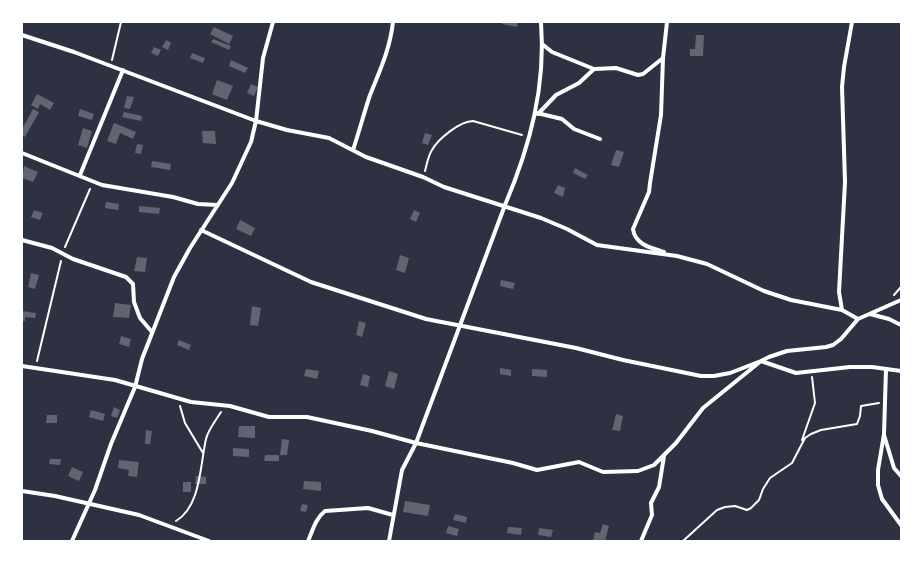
<!DOCTYPE html>
<html>
<head>
<meta charset="utf-8">
<style>
	body { margin:0 }
	#map { position:relative; width:923px; height:563px; overflow:hidden; background:#2d3142; font-family:Arial,sans-serif }
	canvas { display:block }
	.frame { position:absolute; inset:0; border:23px solid #fff; pointer-events:none }
</style>
</head>
<body>
<div id="map">
<canvas width="923" height="563"></canvas>
<div class="frame"></div>
</div>
<script>
const g = document.querySelector('canvas').getContext('2d');
g.lineJoin = 'round';
function paint(path, color) {
  g.fillStyle = color;
  g.fill(path, 'evenodd');
}
function strokePath(path, color, width, dash) {
  g.strokeStyle = color;
  g.lineWidth = width;
  g.lineCap = dash ? 'butt' : 'round';
  g.setLineDash(dash || []);
  g.stroke(path);
}
const building = new Path2D(`
	M502,22H518L517,27L502,24Z
	M214,27L233,36L229,44L210,34Z
	M696,35H704L703,56H690V49H695Z
	M213,39L231,46L229,50L211,42Z
	M166,40L171,43L168,50L162,47Z
	M154,47L161,50L158,56L151,53Z
	M192,53L205,58L203,63L190,58Z
	M231,60L248,68L245,73L229,66Z
	M217,80L233,86L227,100L212,94Z
	M251,84L258,87L254,96L247,93Z
	M37,94L54,103L50,110L40,104L38,109L31,105Z
	M127,96L134,97L130,109L124,108Z
	M33,109L39,112L25,137L22,135V129Z
	M80,109L94,114L92,120L78,116Z
	M124,112L142,116L141,121L122,117Z
	M114,123L136,132L133,139L120,133L116,144L107,141Z
	M83,128L92,131L87,148L78,145Z
	M202,131H215L216,144L203,143Z
	M425,133L432,135L428,145L422,143Z
	M137,144L143,145L141,154L135,153Z
	M616,150L624,152L619,167L611,165Z
	M152,161L171,164L170,170L151,167Z
	M24,166L38,172L33,182L22,178Z
	M575,168L588,175L585,179L573,173Z
	M558,185L565,188L563,197L554,193Z
	M106,202L119,204L118,210L105,208Z
	M139,206L160,208L159,214L139,212Z
	M34,210L43,213L40,220L31,217Z
	M414,210L420,213L416,222L410,219Z
	M240,220L255,228L251,236L236,229Z
	M400,255L409,258L405,273L396,270Z
	M137,257L147,258L145,272L134,271Z
	M31,273L39,275L35,289L28,287Z
	M501,280L515,283L513,289L500,286Z
	M115,303L131,305L129,318L113,317Z
	M252,306L261,308L258,326L250,325Z
	M22,311L36,313L35,318L25,317V321H22Z
	M359,321L366,323L362,337L356,335Z
	M121,336L131,339L129,347L119,344Z
	M179,340L191,345L189,350L177,345Z
	M500,368L511,370V376L500,374Z
	M306,369L319,371L317,379L304,376Z
	M532,369L547,370V377L532,376Z
	M389,371L398,374L394,389L385,386Z
	M363,374L370,376L368,387L360,385Z
	M114,407L120,410L117,418L111,416Z
	M91,410L105,414L103,421L89,417Z
	M616,414L623,416L620,431L612,430Z
	M47,415H57V423H46Z
	M239,426H255V438L238,437Z
	M146,430L152,431L150,444H145Z
	M282,439L289,440L287,455H280Z
	M233,448L249,449V457L233,456Z
	M265,455H279V461H264Z
	M50,459H61L60,465L49,464Z
	M119,460L139,462L137,477L128,476L129,470L118,468Z
	M72,467L83,472L79,481L68,476Z
	M196,476L206,477V484H195Z
	M304,481L321,482V491L303,489Z
	M183,482H191V492H183Z
	M405,501L430,505L428,516L403,512Z
	M302,504L308,505L306,512L300,511Z
	M455,514L467,517L466,523L453,520Z
	M603,524L609,526L605,541L593,540L595,532L600,533Z
	M448,526L459,529L457,536L446,533Z
	M508,527L522,528L521,535L507,533Z
	M539,528L553,530L551,537L538,535Z`);
const path = new Path2D(`
	M112,60L121,22
	M425,171C427,164 428,156 432,150C438,139 460,121 473,121L522,135
	M65,247L90,189
	M894,295L901,287
	M37,361L61,261
	M180,406L185,423L203,453
	M802,440L815,403L812,377
	M176,521C201,506 200,465 206,439C208,430 216,420 221,412
	M683,541L717,510L725,507L735,506L747,510L751,508L759,500L763,489L770,478L792,463L805,438L811,434L821,430L857,424L860,416L861,406L879,403`);
const minor = new Path2D(`
	M273,22L263,58L256,121L287,130L329,138L366,157L423,177L444,187L541,218L567,229L597,245L677,256L707,264L764,291L791,300L842,310L858,319
	M22,35L74,52L256,121L251,142L232,183L190,248L174,277L142,359L135,387L111,444L95,490L72,541
	M542,44L552,52L594,69L616,68L638,75L643,74L663,58
	M537,113L562,119L574,129L600,139
	M538,114L556,95L579,83L594,69
	M353,150C359,132 364,113 370,95C380,70 390,49 393,22
	M22,153L102,185L173,197L198,204L218,205
	M80,175L123,70
	M201,230L311,282L426,319L576,348L623,360L701,376H714L730,373L761,361L796,373L850,367H872L901,371
	M22,240L52,248L73,259L126,277L133,284L134,302L140,318L152,332
	M664,252C652,248 635,245 633,229L649,192L650,183L661,115L663,58L667,22
	M842,310L839,292L845,182L842,87L844,67L852,22
	M870,314L889,319L901,325
	M22,366L115,380L191,402L230,406L269,417H307L372,431L416,443L513,463L537,470L579,462L603,472L638,471L654,465L676,443L703,408L761,361L769,357L787,351L826,347L833,345L841,339L858,319L901,300
	M886,369L884,434L878,470V485L882,499L901,525
	M884,435L894,468L901,476
	M22,491L55,496L139,515L209,541
	M308,541C313,530 315,519 325,511L368,508L393,515
	M389,541L402,470L416,443L505,205C530,146 546,87 541,22
	M641,541L652,515L651,503L659,487L664,456`);
paint(building, '#626471');
strokePath(path, '#fff', 2);
strokePath(minor, '#fff', 4);
</script>
</body>
</html>
